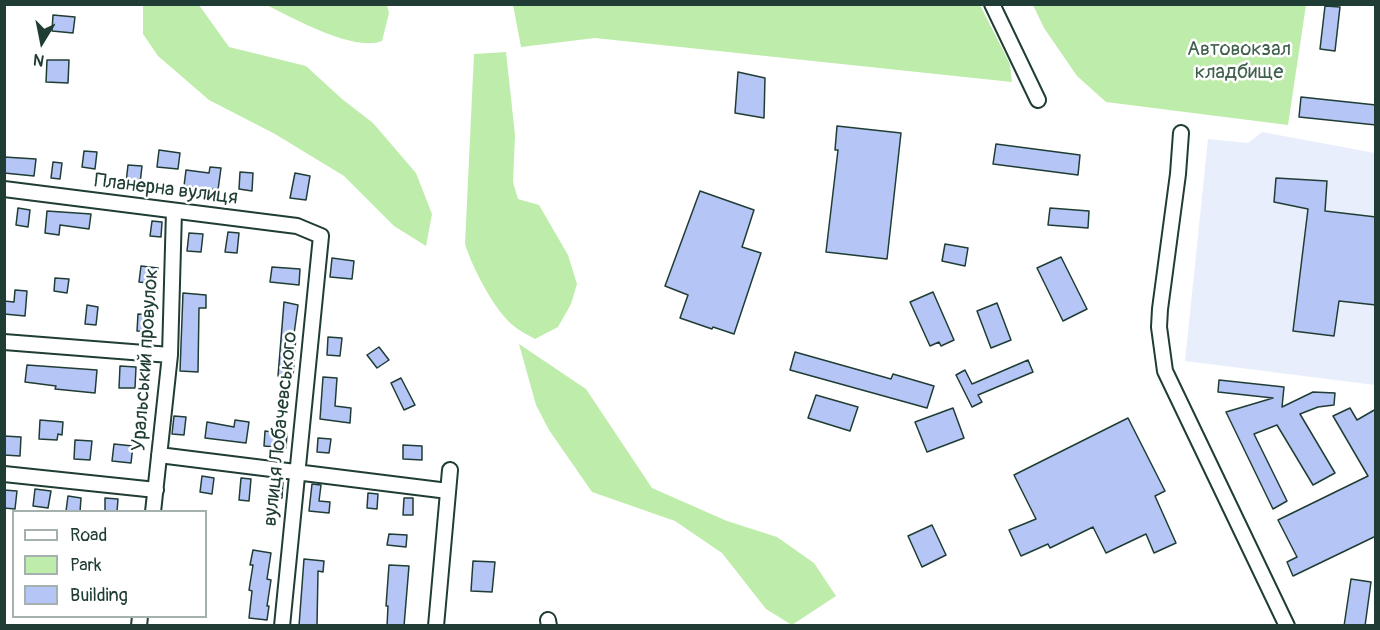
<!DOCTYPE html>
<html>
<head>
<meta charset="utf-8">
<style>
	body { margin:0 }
	#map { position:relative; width:1380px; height:630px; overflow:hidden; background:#fff; font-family:Pangolin,sans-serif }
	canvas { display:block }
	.frame { position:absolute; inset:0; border:6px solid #1f3d34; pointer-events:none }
	.legend { position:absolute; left:12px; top:510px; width:195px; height:108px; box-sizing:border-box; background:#fff; border:2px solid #a5b1ae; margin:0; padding:8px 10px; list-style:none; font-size:18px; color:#1f3d34 }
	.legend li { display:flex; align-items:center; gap:12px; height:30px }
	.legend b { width:30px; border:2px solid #a5b1ae }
	.north { position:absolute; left:12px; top:12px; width:60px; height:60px; -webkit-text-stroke:4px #fff; paint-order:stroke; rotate:190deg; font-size:16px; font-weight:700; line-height:24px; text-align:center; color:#1f3d34 }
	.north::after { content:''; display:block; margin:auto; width:21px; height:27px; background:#1f3d34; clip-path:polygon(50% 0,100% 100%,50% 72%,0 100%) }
</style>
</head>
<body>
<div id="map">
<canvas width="1380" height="630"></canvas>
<div class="frame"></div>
<ul class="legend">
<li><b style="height:8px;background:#fff"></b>Road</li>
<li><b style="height:16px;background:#beecaa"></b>Park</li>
<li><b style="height:16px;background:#b5c5f5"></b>Building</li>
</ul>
<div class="north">N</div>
</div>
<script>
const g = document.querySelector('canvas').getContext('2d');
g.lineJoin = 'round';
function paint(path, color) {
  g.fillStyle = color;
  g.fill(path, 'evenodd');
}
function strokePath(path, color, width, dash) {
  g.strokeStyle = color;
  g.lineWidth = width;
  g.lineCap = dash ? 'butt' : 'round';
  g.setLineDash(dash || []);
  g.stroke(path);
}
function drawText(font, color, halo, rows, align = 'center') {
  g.font = font + ' Pangolin,sans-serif';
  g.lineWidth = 5;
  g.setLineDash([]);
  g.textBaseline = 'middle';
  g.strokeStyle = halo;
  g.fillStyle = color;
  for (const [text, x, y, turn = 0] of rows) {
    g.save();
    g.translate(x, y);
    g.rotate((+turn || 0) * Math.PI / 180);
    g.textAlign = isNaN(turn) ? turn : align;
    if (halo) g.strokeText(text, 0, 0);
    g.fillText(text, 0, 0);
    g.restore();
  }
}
const built = new Path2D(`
	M1262,132L1375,153V385L1185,361L1208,139L1248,143Z`);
const green = new Path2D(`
	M143,5H199L229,47L306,66L342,99L373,123L416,173L432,214L426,246L394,226L344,176L275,134L209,100L158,56L143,34Z
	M266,5H387L389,13L382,41C352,52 294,18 266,5Z
	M513,5H980L1010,64L1012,82L595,38L521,47Z
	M1033,5H1306L1288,125L1106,102L1077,76L1044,28Z
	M506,52L515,135L513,182L518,199L539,205L568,255L577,284L571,304L558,327L535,339C529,335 521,332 515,327C495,312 472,267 465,244L474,54Z
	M519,344L586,389L652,488L727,521L777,537L814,563L836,596L792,625L766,609L722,553L675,521L592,492L549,430L536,405Z`);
const building = new Path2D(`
	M1325,6L1340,7L1335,51L1320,49Z
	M53,15L75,17L73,33L52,31Z
	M47,60H69L68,83L46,82Z
	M738,72L765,78L764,118L735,113Z
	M1301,97L1376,105V125L1299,117Z
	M837,126L901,133L887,259L826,252L838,150H835Z
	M996,144L1080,155L1078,175L993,164Z
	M159,150L180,153L178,169L157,167Z
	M84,151L97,152L95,169L82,167Z
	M4,157L36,159L34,176L4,173Z
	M53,162L62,163L60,179L51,178Z
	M128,165L142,166L140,184L126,183Z
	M210,167L221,168L218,190L184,186L186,170L209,173Z
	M240,172L253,173L252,191L239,189Z
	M295,173L310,176L306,200L290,198Z
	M1276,178L1327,181L1325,211L1376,217V305L1339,301L1334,336L1293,331L1308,209L1274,202Z
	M700,191L754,210L742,247L761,253L734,334L713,327L712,329L680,318L688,295L665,286Z
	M18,208L30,210L28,227L16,225Z
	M1050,208L1089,211L1088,228L1048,225Z
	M47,211L91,214L89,229L60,225L59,235L45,233Z
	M152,221L162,222L161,237L150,236Z
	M228,232L239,233L237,253L225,252Z
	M189,233L203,234L201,252L187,251Z
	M945,244L968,248L965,266L942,261Z
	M1061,257L1087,309L1063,321L1037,268Z
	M332,258L354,261L352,279L330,277Z
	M141,266L158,268L156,284L139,282Z
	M272,267L300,269L299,285L270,282Z
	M55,278L69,279L67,293L54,291Z
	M15,290L27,291L25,316L4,314V301L14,302Z
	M933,292L954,340L941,346L939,342L930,346L910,302Z
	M183,293L206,295V308H199L198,372L180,371Z
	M284,302L298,305L294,334L296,335L293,377L278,376Z
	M997,303L1011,340L991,348L977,311Z
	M87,305L98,307L96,325L85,324Z
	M138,314L154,315L153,332L137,331Z
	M328,337L342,338L340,356L327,355Z
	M379,347L389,360L377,368L367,355Z
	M795,352L891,379L893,374L934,386L927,408L790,370Z
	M1028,360L1033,372L978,395L982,402L972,407L956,375L965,370L972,384Z
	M27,365L97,370L95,393L55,389L56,386L25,382Z
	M120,366L136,367L135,388H119Z
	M323,377L337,378L335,406L351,408L350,423L320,419Z
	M401,378L415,405L404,410L391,383Z
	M1219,380L1284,387L1282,407L1313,392L1335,393L1334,405L1318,407L1300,414L1335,473L1313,485L1277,425L1254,434L1287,501L1273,509L1226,412L1273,398L1218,392Z
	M816,395L858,407L850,431L808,418Z
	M953,408L964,438L927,452L915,422Z
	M1350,408L1357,420L1376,409V536L1293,576L1287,562L1297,557L1278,520L1368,476L1333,416Z
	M174,416L186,417L184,435L172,434Z
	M1128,418L1165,491L1155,496L1176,543L1154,553L1146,534L1106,553L1093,527L1050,548L1048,544L1021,556L1009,530L1036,519L1014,475Z
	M40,420L63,422L62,435L58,434L57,440L39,439Z
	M235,420L249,422L246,443L205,438L207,422L234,427Z
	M265,431L287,434L286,448L264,446Z
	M4,436L21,437L20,456L4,455Z
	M318,438L331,439L329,453L317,452Z
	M75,440L92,441L90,460L74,459Z
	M114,444L133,446L131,463L112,461Z
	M403,445L422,446V460L403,459Z
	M202,476L214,478L212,494L200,492Z
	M241,478L251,479L249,501L239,500Z
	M273,480L283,481L282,498L271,497Z
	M312,484L321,485L319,501L330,502L329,513L309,511Z
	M35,489L51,491L48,508L33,506Z
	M4,490L17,491L15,509L4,508Z
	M368,493L378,494L377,509L367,508Z
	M68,496L81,498L80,512L66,511Z
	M105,498L118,499L117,512H105Z
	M404,498H413V515H403Z
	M932,525L946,555L922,567L908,536Z
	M389,534L407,535L406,547L387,545Z
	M253,550L271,553L267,579L271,580L267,606H269L267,620L249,618L252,591L249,590L253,565H250Z
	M304,559L324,561L323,572L318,571L317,626H299Z
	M473,561L495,562L492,592L471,591Z
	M389,565L409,566L404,626H387L388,606H386Z
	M1351,579L1371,582L1365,626H1344Z`);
const street = new Path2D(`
	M992,4L1038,100
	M1181,133L1178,174L1160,309L1159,327L1165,371L1287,626
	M4,189L297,226L321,236L282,626
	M4,342L170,355
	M159,455L448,491
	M4,474L156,490
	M153,512L170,355L174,211
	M548,620L549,626
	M139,626L140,616
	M436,626L450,470`);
const parkNames = [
	["Автовокзал",1239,50],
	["кладбище",1239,73]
];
const streetNames = [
	["Планерна вулиця",166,190,7],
	["Уральський провулок",146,360,-86],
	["вулиця Лобачевського",281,429,-84]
];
paint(built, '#e9eefc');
paint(green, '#beecaa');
paint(building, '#b5c5f5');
strokePath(building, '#1f3d34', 1.5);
strokePath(street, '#1f3d34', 18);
strokePath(street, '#fff', 14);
drawText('20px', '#3f604c', '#fff', parkNames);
drawText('20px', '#1f3d34', '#fff', streetNames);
</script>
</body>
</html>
